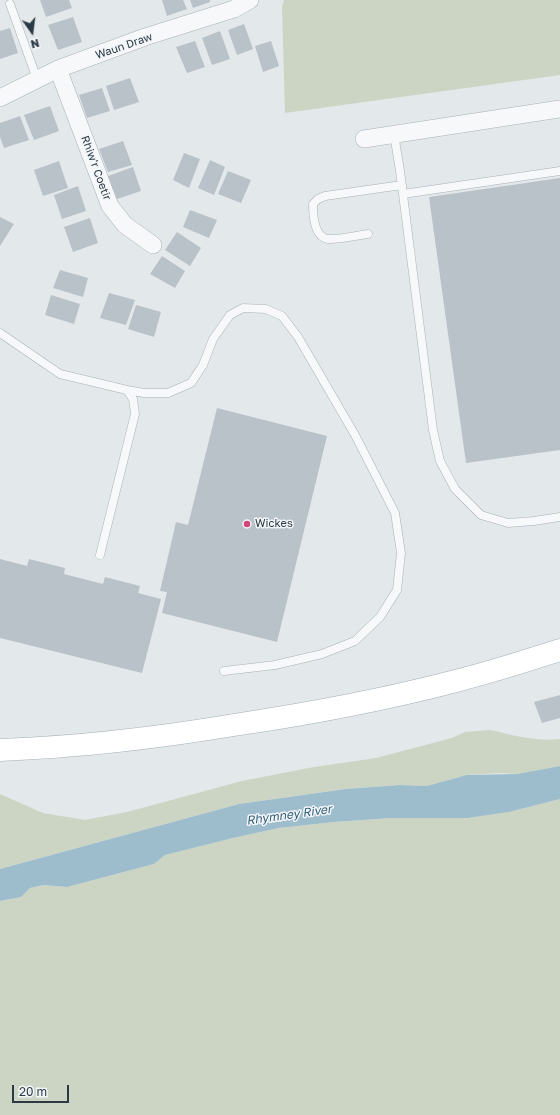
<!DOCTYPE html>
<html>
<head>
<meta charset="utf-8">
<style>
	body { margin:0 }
	#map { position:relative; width:560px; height:1115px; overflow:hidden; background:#e3e8eb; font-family:"Golos Text",sans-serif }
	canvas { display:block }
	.north { position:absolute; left:12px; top:12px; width:40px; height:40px; -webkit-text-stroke:3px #f3f6f8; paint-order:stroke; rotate:166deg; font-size:11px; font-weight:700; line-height:16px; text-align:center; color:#2a3944 }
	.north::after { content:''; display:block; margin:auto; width:14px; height:18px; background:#2a3944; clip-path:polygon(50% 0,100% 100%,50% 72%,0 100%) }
	.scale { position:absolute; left:12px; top:1085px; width:57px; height:18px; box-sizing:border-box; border:2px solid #2a3944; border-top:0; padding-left:5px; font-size:12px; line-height:14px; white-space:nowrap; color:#2a3944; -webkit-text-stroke:3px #f3f6f8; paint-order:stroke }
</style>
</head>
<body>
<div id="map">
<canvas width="560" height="1115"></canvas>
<div class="north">N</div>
<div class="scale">20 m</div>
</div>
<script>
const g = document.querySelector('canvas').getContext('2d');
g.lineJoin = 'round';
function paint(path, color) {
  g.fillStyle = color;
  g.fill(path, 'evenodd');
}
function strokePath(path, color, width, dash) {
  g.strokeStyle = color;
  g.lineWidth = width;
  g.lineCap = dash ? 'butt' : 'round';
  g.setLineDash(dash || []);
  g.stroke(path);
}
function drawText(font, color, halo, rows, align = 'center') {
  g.font = font + ' "Golos Text",sans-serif';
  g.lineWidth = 3;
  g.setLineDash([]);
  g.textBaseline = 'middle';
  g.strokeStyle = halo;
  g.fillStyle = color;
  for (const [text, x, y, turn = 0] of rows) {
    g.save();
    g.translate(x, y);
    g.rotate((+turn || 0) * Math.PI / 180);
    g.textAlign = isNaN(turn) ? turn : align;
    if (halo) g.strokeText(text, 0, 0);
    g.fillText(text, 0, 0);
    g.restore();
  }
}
const green = new Path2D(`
	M284,0H560V75L285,113L282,7Z
	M490,730C513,735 537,742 560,739V766L517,774L500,773L467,775L428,786L400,785L346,789L239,804L0,869V794L43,813L85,820L127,812L242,781L314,767L376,758L452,738L465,732Z
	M560,799V1115H0V901L21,897L30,888L44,885L67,887L154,864L165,855L233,838L279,828L334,822L391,818H468L509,812Z`);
const water = new Path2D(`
	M560,766V799L509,812L468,818H391L334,822L279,828L233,838L165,855L154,864L67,887L44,885L30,888L21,897L0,901V869L239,804L346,789L400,785L427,786L467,775L517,774Z`);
const building = new Path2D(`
	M40,0H69L72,8L46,17Z
	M162,0H183L187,9L167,16Z
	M190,0H210V2L193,8Z
	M73,17L82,42L58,50L48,25Z
	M244,24L253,49L237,55L228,30Z
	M10,28L18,53L0,59V31Z
	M220,31L230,59L212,65L202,38Z
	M195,41L205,67L187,73L176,47Z
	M271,41L279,66L263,72L255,46Z
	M130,78L139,102L114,110L106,86Z
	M102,88L110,111L87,118L79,95Z
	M50,106L59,131L34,140L24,115Z
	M20,116L29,140L4,148L0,137V123Z
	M123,141L132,165L108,172L99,149Z
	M184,153L200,159L189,188L173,180Z
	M210,160L225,167L214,195L198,188Z
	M59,161L68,188L43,196L34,170Z
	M133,167L141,191L117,199L108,176Z
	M228,171L251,180L241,203L218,194Z
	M560,178V450L466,463L429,197Z
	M78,186L86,211L62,219L54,195Z
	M190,210L217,220L209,238L183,227Z
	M0,217L14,224L0,246Z
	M90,218L98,243L73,252L64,227Z
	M177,232L201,248L190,266L165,250Z
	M162,256L185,271L175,288L150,274Z
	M60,270L88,278L83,297L53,288Z
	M109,293L135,300L126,325L100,318Z
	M51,295L80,304L74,324L45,315Z
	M136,305L161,312L154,337L128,329Z
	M217,408L327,436L277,642L162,613L167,592L160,591L176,522L188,525Z
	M0,559L27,566L29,559L65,568L64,574L103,584L105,577L140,586L138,593L161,599L142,673L0,638Z
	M560,695V718L542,723L534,702Z`);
const lane = new Path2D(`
	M10,4L37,79
	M394,134L400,171L433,430L440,461L455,489L481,515L508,523L534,521L560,517
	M403,194L560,171
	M368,234C359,235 336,240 328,239C314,237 313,215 313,204L318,199L325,196L402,185
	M0,333L60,374L127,390L133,399L135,414L100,555
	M127,390L144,393H168L191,383L203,365L213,339L230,315L243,308L266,309L282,316L298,337L355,435L395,513L401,553L397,590L380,617L355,641L322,654L275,665L224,671`);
const street = new Path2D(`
	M58,69L110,206L125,225L153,245
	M0,98L58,69L145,37L234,9L250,0
	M364,139L560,109`);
const primary = new Path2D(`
	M0,750C79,747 156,738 234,725C308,714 383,700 456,681C491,672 526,661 560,650`);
const markers = [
	[247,524,4,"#d24777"]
];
const streetNames = [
	["Waun Draw",124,46,-19],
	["Rhiw'r Coetir",96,168,70]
];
const poiNames = [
	["Wickes",255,524]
];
const waterNames = [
	["Rhymney River",289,815,-8]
];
paint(green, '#ccd5c4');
paint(water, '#9ebdcc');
paint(building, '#bac2c9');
strokePath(lane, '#a8b0b6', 9);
strokePath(street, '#a8b0b6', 18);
strokePath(primary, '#a2afb7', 23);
strokePath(lane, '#f6f8f9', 8);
strokePath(street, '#f6f8f9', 17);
strokePath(primary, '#fff', 22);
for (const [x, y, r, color] of markers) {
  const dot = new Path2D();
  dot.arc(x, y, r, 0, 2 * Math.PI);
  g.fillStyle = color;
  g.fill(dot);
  strokePath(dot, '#f3f6f8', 1.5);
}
drawText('11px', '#2a3944', '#f3f6f8', streetNames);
drawText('11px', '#2a3944', '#f3f6f8', poiNames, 'left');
drawText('italic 12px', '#336079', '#f3f6f8', waterNames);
</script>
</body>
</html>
